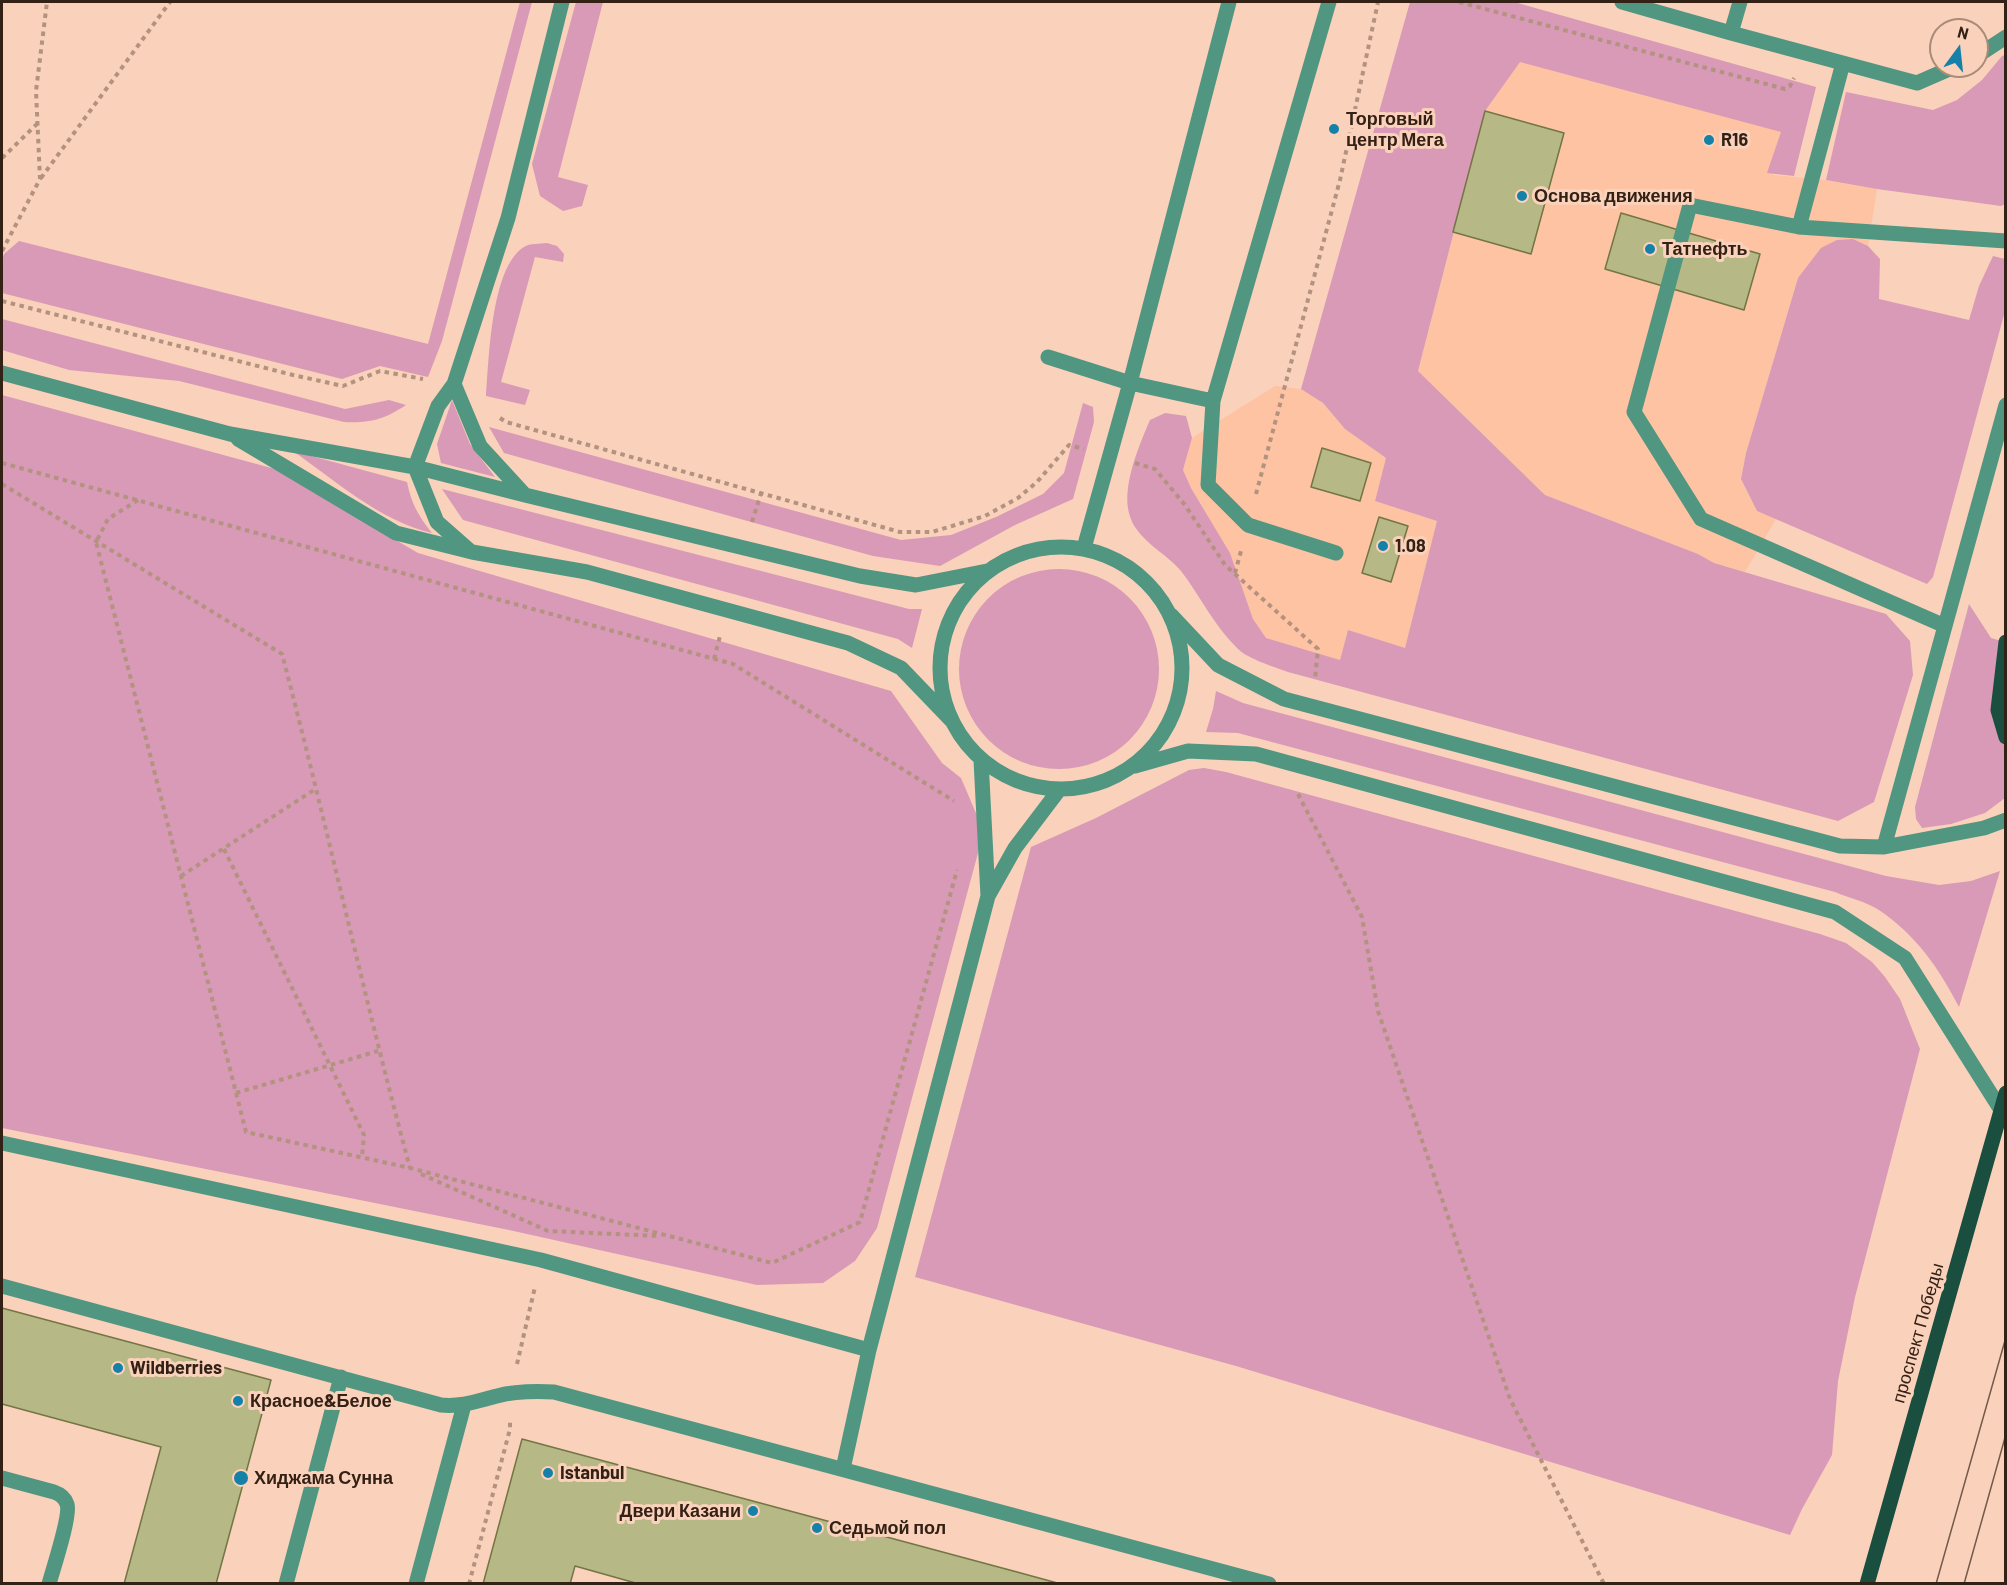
<!DOCTYPE html>
<html>
<head>
<meta charset="utf-8">
<style>
	body { margin:0 }
	#map { position:relative; width:2007px; height:1585px; overflow:hidden; background:#fad1ba; font-family:Barlow,sans-serif }
	canvas { display:block }
	.frame { position:absolute; inset:0; border:3px solid #342116; pointer-events:none }
	.north { position:absolute; left:1929px; top:18px; width:60px; height:60px; box-sizing:border-box; background:#fad1ba; border:2px solid #ab8b78; border-radius:50%; rotate:15deg; font-size:16px; font-weight:700; line-height:24px; text-align:center; color:#342116 }
	.north::after { content:''; display:block; margin:auto; width:21px; height:27px; background:#1581a9; clip-path:polygon(50% 0,100% 100%,50% 72%,0 100%) }
</style>
</head>
<body>
<div id="map">
<canvas width="2007" height="1585"></canvas>
<div class="frame"></div>
<div class="north">N</div>
</div>
<script>
const g = document.querySelector('canvas').getContext('2d');
g.lineJoin = 'round';
function paint(path, color) {
  g.fillStyle = color;
  g.fill(path, 'evenodd');
}
function strokePath(path, color, width, dash) {
  g.strokeStyle = color;
  g.lineWidth = width;
  g.lineCap = dash ? 'butt' : 'round';
  g.setLineDash(dash || []);
  g.stroke(path);
}
function drawText(font, color, halo, rows, align = 'center') {
  g.font = font + ' Barlow,sans-serif';
  g.lineWidth = 6;
  g.setLineDash([]);
  g.textBaseline = 'middle';
  g.strokeStyle = halo;
  g.fillStyle = color;
  for (const [text, x, y, turn = 0] of rows) {
    g.save();
    g.translate(x, y);
    g.rotate((+turn || 0) * Math.PI / 180);
    g.textAlign = isNaN(turn) ? turn : align;
    if (halo) g.strokeText(text, 0, 0);
    g.fillText(text, 0, 0);
    g.restore();
  }
}
const built = new Path2D(`
	M1520,61L1782,132L1773,175L1826,180L1877,189L1868,246L1853,239L1798,278L1746,453L1741,479L1757,511L1776,519L1745,572L1714,563L1698,554L1545,495L1418,371L1485,111Z
	M1275,386L1301,389L1323,403L1345,429L1386,458L1375,501L1437,521L1405,649L1348,630L1340,660L1266,638L1253,619L1230,553L1191,488L1183,470L1192,438Z`);
const green = new Path2D(`
	M520,2H532L442,341L428,377L380,366L342,379L2,293V260L4,254L19,241L428,344Z
	M576,2H603L558,177L588,185L582,206L563,211L540,196L532,164Z
	M1410,2H1514L1816,87L1794,176L1767,173L1781,132L1520,62L1485,111L1418,371L1545,495L1698,554L1714,563L1886,614L1910,641L1913,675L1874,802L1838,821L1288,672C1275,667 1248,659 1238,649C1214,626 1201,597 1181,571C1165,552 1135,539 1129,513C1122,485 1139,446 1150,420L1165,413L1186,416L1192,438L1183,470L1191,488L1230,553L1253,619L1266,638L1340,660L1348,630L1405,648L1437,521L1375,501L1386,458L1345,429L1323,403L1301,389Z
	M2005,55V204L2001,206L1877,189L1826,180L1846,92L1933,110L1957,100L1982,80L2002,56Z
	M1853,239L1868,246L1880,259L1879,299L1969,320L1979,286L1993,256L2005,259V311L1933,577L1927,584L1757,511L1741,479L1746,453L1798,278L1821,248L1837,240Z
	M547,243L557,246L564,254L563,262L535,257L501,382L530,390L525,405L486,396C489,359 491,267 524,247C530,243 540,244 547,243Z
	M2,319L345,409L389,400L406,405C383,420 371,423 344,422L179,381L69,370L2,350Z
	M2,395L275,469L418,553L891,691L942,763L961,778L978,818L982,838L877,1228L855,1261L823,1283L757,1285L509,1230L2,1128Z
	M452,400L470,444L495,477L441,463L437,444Z
	M1083,403L1093,407L1094,422L1073,499L1015,525L940,566L873,556L504,453L489,427L901,540L951,535L996,517L1043,494L1064,473Z
	M293,451L407,482C411,503 419,517 432,533C380,521 336,481 293,451Z
	M442,489L909,609H922L912,648L898,639L463,520Z
	M959 669a100 100 0 1 1 200 0a100 100 0 1 1-200 0Z
	M1969,604L1991,638L2005,642V798L1985,813L1951,824L1922,828L1916,819L1915,807Z
	M1216,691L1243,703L1886,876L1939,885L1971,881L2000,871L1959,1007C1939,968 1916,935 1879,910C1867,902 1849,898 1835,892L1238,733L1206,732L1213,709Z
	M1204,768L1226,772L1820,934L1846,943L1872,962L1885,977L1900,999L1920,1049L1855,1297L1838,1381L1832,1455L1802,1509L1790,1535L1236,1366L915,1277L1031,847L1096,818L1189,770Z`);
const building = new Path2D(`
	M1485,111L1564,133L1531,254L1453,232Z
	M1621,213L1760,254L1744,310L1605,269Z
	M1322,448L1371,463L1360,501L1311,487Z
	M1379,517L1408,526L1391,582L1362,573Z
	M2,1308L271,1380L216,1584H124L161,1447L2,1404Z
	M522,1439L1017,1572L1061,1584H639L575,1566L570,1584H483Z`);
const path = new Path2D(`
	M1459,2L1785,89L1790,86L1794,78
	M2,158L37,124
	M41,178L170,2
	M2,251L40,179L36,91L47,2
	M2,301L293,375L343,386L380,371L423,379
	M500,418L506,422L900,532H932L985,516L1018,498L1037,482L1069,445L1084,449
	M2,463L733,664L954,801
	M1135,463L1155,469L1185,505L1225,565L1318,649L1315,679
	M2,484L282,654C327,825 364,998 410,1168
	M1256,494L1340,180L1378,2
	M138,500L108,519L96,542L246,1132L410,1168L772,1263L860,1222L957,870
	M752,522L761,493
	M1235,573L1241,551
	M714,659L720,636
	M1298,794L1362,917L1378,1011L1510,1399L1604,1584
	M224,849L364,1135L362,1157
	M181,876L317,788
	M236,1093L378,1051
	M421,1174L548,1231L659,1236
	M517,1364L535,1287
	M469,1584L510,1429V1422`);
const minor = new Path2D(`
	M1329,2L1213,401L1208,485L1248,525L1336,553
	M1622,2L1731,33L1740,2
	M1731,33L1917,83L1956,66
	M1977,56L2006,37
	M1799,227L1843,63
	M1048,357L1130,383L1213,401
	M2,373L230,434L415,467L525,495L860,576L916,585L987,571
	M454,384L480,446L525,495
	M238,439L396,533L472,552L587,572L848,643L901,668L951,720
	M940 668a121 121 0 1 1 242 0a121 121 0 1 1-242 0Z
	M1084,548L1130,383L1229,2
	M470,551L437,522L415,467L438,406L454,384L508,218L562,2
	M1171,615L1218,665L1284,699L1840,846L1884,847L1984,828L2006,820
	M1945,626L1701,519L1634,412L1690,205L1799,227L2006,241
	M981,760L988,896
	M1135,766L1188,751L1256,754L1835,912L1905,958L2001,1110
	M1884,847L2006,405
	M2,1143L541,1260L869,1350
	M2,1286L441,1405C462,1407 477,1401 497,1396C516,1391 535,1391 554,1392L1269,1584
	M843,1469L869,1350L988,896L1015,848L1059,790
	M2,1478L54,1492C60,1494 65,1498 67,1504C71,1515 53,1569 49,1584
	M286,1584L341,1377
	M416,1584L464,1405`);
const major = new Path2D(`
	M2006,642L1998,710L2006,737
	M1867,1584L2006,1093`);
const tram = new Path2D(`
	M1936,1584L2006,1337
	M1964,1584L2006,1434`);
const markers = [
	[1334,129,6,"#1581a9"],
	[1709,140,6,"#1581a9"],
	[1522,196,6,"#1581a9"],
	[1650,249,6,"#1581a9"],
	[1383,546,6,"#1581a9"],
	[118,1368,6,"#1581a9"],
	[238,1401,6,"#1581a9"],
	[548,1473,6,"#1581a9"],
	[241,1478,8,"#1581a9"],
	[753,1511,6,"#1581a9"],
	[817,1528,6,"#1581a9"]
];
const poiNames = [
	["Торговый",1346,119],
	["центр Мега",1346,140],
	["R16",1721,140],
	["Основа движения",1534,196],
	["Татнефть",1662,249],
	["1.08",1395,546],
	["Wildberries",130,1368],
	["Красное&Белое",250,1401],
	["Istanbul",560,1473],
	["Хиджама Сунна",254,1478],
	["Двери Казани",741,1511,"right"],
	["Седьмой пол",829,1528]
];
const streetNames = [
	["проспект Победы",1918,1333,-74]
];
paint(built, '#fdc3a3');
paint(green, '#d89ab6');
paint(building, '#b6b986');
strokePath(building, '#737544', 1.5);
strokePath(path, '#b39280', 4, [4.5, 4.5]);
strokePath(minor, '#509680', 15);
strokePath(major, '#1a4e3f', 15);
strokePath(tram, '#745a4b', 1.5);
for (const [x, y, r, color] of markers) {
  const dot = new Path2D();
  dot.arc(x, y, r, 0, 2 * Math.PI);
  g.fillStyle = color;
  g.fill(dot);
  strokePath(dot, '#fad1ba', 2);
}
drawText('bold 18px', '#342116', '#fad1ba', poiNames, 'left');
drawText('18px', '#342116', '#fad1ba', streetNames);
</script>
</body>
</html>
